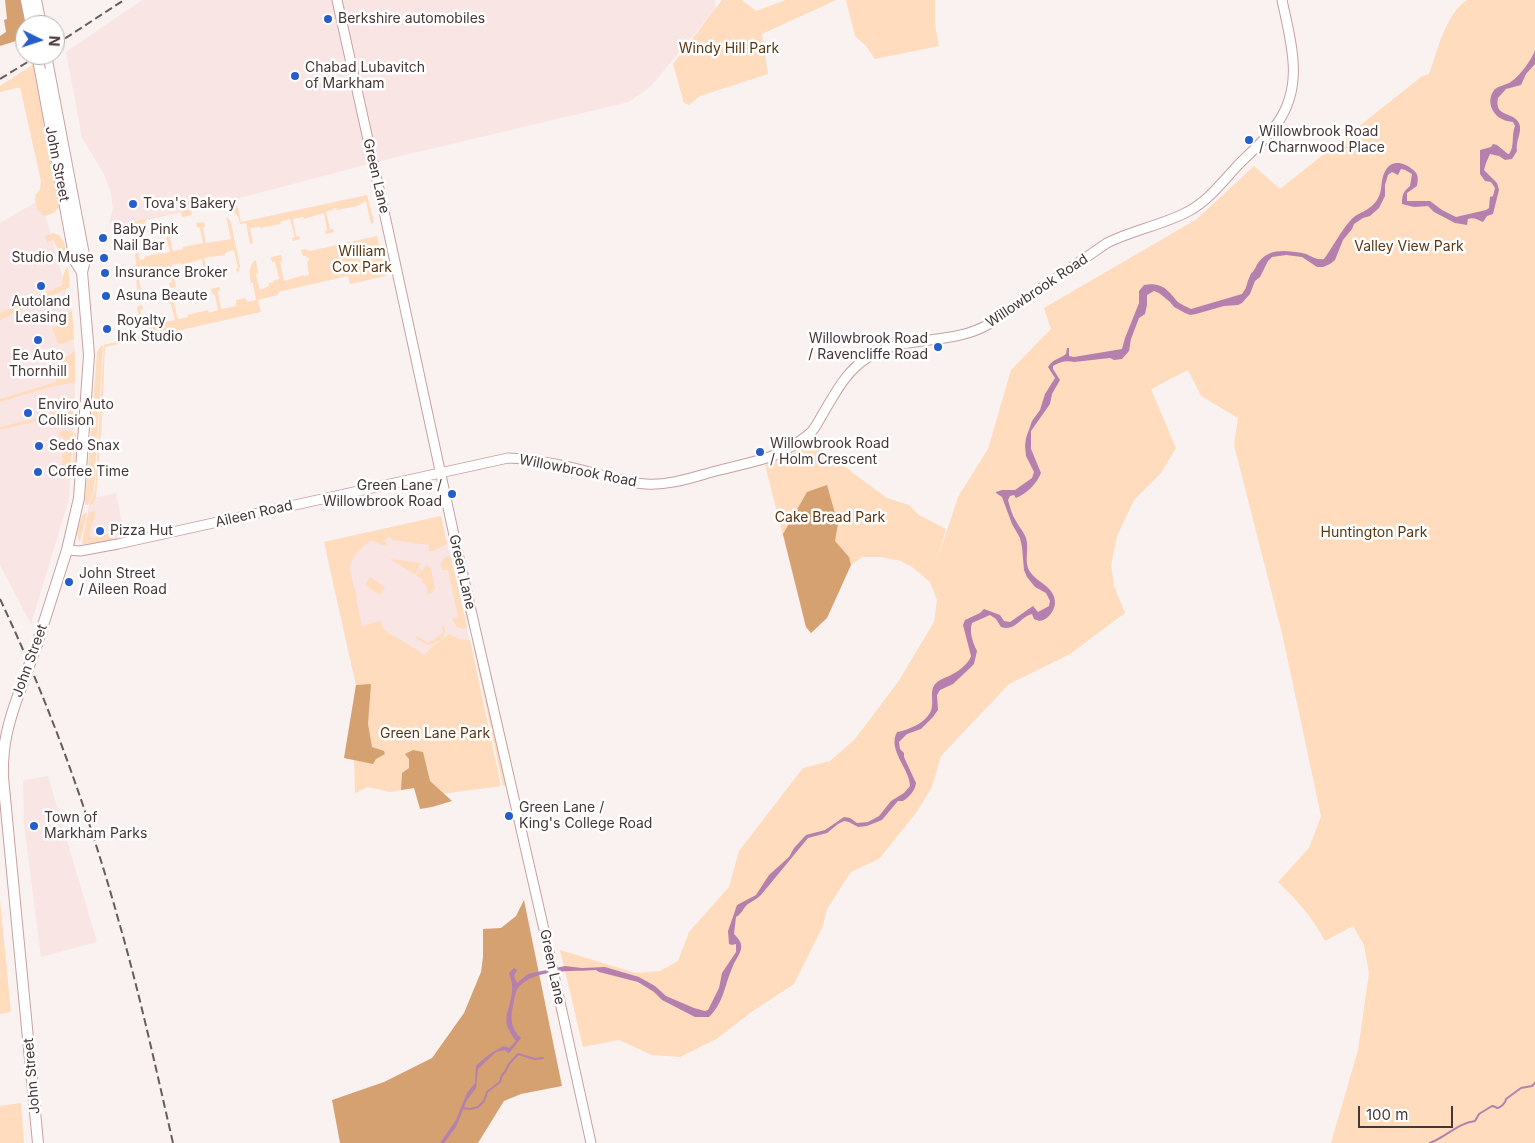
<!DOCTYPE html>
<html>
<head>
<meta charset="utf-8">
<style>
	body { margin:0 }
	#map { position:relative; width:1535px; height:1143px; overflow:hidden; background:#faf1f1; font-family:Inter,sans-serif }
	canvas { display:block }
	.north { position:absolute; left:15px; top:15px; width:50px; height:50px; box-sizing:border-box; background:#fff; border:1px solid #b5afaf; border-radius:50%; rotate:94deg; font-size:14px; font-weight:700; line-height:20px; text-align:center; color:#463636 }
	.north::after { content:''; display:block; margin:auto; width:18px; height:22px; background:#255ecb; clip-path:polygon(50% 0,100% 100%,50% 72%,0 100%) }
	.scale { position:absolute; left:1358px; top:1106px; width:95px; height:22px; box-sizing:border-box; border:2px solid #463636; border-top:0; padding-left:6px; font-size:15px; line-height:18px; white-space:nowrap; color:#463636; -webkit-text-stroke:4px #fff; paint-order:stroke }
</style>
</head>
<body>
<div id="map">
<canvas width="1535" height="1143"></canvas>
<div class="north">N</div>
<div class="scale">100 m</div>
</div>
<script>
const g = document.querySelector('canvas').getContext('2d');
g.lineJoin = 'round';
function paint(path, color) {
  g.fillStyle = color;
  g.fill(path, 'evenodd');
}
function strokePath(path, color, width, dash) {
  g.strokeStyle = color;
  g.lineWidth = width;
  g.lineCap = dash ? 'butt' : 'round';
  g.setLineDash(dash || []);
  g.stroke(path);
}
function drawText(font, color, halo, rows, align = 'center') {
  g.font = font + ' Inter,sans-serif';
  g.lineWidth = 5;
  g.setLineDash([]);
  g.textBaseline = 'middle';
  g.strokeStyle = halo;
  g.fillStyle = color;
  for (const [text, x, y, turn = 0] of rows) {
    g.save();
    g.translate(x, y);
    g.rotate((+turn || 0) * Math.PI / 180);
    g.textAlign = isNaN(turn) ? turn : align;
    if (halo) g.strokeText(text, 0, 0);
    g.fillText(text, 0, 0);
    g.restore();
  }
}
const built = new Path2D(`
	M142,0H715L716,8L651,86L629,102L384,160L236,199L118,225L109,222L113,209L111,193L104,174L82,138L66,52Z
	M41,199L72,311L75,358V411L74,418L69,499L31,624L0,565V223Z
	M116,493L125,538L87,545L82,543L89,505L92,498Z
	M441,516L478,677L356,685L324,542Z
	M48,776L97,942L41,957L24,825L23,780Z`);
const green = new Path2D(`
	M722,0H742L756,11L786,0H836L762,34L768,74L700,96L689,105L684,103L673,64Z
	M846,0H935V25L939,46L875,59L866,46L855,36Z
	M1467,0H1535V1143H1331L1358,1050L1369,973L1364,945L1353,926L1325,941C1312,917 1298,901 1278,882L1309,848L1321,816L1282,633L1234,445L1238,418L1201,396L1188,370L1151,389L1176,448L1161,473L1134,500L1117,536L1111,565L1114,586L1125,613L1070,654L1009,684L941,756L932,787L916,813L879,859L851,872L827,909L823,926L794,984L750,1013L718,1038L680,1057L652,1055L619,1040L583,1047L560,950L636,973L660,971L678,961L689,932L729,887L739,851L803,768L830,761L855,739L898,682L934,622L937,600L930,582L912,567L901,561L881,557H862L851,565L827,618L811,633L806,627L765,465L784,459L802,446L817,444L853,473L887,498L909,505L919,515L946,529L937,561L958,497L988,449L1011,370L1051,329L1044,308L1197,219L1254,166L1280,189L1421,77L1429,74C1438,50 1445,15 1467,0Z
	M34,64L59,200L58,206L59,207L54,213L44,216L37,209L35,199L36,194L40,190L41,181L20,87L0,92V86Z
	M367,195L374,222L371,224L366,201L357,206L337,210L336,208L326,212L330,229H333L334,232L326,234L325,231L327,230L324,213L304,219L303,217L293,219L296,236H299L300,239L293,241L292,238L295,237L290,219L280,222L281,224L260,228V227L250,228L253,243L250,244L246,223L240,224L238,216L233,211L236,206L229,203L226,208H224L222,203L191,210L192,215L182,217L181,212L145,220L146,225L143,226L142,224L140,225V227L131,229L130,227H127V228L118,225L236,199L241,222Z
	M226,217L229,219L231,223L240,266L239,271L237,273L236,269L238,268L234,250L225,253V255L204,258L208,274L211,275V278L204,280L203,276L205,275L202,259L182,265L181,263L171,265L176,287L170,288L169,283L172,282L168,266L148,272V270L137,271L142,294L137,292L135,244L132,241L133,239H134L137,237L138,240L136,241V243L140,260L145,259L144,257L159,253L160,254L170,252L166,236L164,235L163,231L168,229L173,251L183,249V247L203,243L200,228L197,227L196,223L204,222L205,226L203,228L206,243L231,239Z
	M53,233L61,236L60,237L64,242L66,254L58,260L55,256L60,253L53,240L47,242L45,236Z
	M377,236L386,276L350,284L348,276L278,292V295L258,300L261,312L105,347L102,419L96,497L93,504L89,505L95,491L104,345L128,339L130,340L132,338L131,336L138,338L142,327L137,309L138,306L142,305L143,309L140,310L145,328L149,327V325L154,324V322L164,320L165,322L175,320L171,304L168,303L167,299L175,297L176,301L174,303L178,319L188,317L187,315L208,310L209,313L218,310L215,295L212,294L211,289L219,287L220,291H218V293L221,309L236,306V300L246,298L247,302L256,300L253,284V283H251C249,276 248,264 256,260L258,273L256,275L260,290L269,286V283L274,282L273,281L279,279L275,262H272L271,257L281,255L282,261L280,262L284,281L304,275L305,276L309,275L307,262L309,261V258H307L306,256H303L301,250L305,249L310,251Z
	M68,267L70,287L0,320V313L63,285L62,280L65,270Z
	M72,311L74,339L62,344L58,343L52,328L68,321L66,317L69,312Z
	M103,345L94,491L88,505H86L85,504L97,353L99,348Z
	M75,351V382L47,388L0,402V399L56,382L55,376L57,375L55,369L59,367L57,360L68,356Z
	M67,397L75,398L73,422L62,423L61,417L58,416L0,430V427L51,415L48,401Z
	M64,430L73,432L70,477L61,476L57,472L56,468H62L63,437L58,436L59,432Z
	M74,433L76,434L74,473L72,476Z
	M96,511L89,535L92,538L113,533V540L83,544L82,543L88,513Z
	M87,513L80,542C74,534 80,523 83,514Z
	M441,516L447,544L433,551H428L429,545L392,540L389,536L384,541L388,546L381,545L372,540C363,546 350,557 350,569C351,577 355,589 357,598H356L362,626L380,621L384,630L425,655C431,646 441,641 449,634L459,639L470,640L501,786L434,795L421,787L390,792L368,787L355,793L354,760L344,758L356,685L324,542Z
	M447,556L451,557L467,627L463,629L457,627L452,619L458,617L448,570H442C440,563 441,560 447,556Z
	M453,557L456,560L469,622L468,625Z
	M390,559L421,563L415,575Z
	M426,565L429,566L431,569L435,588L432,593L427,594L428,592L426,585L422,582L423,580L416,575L420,569L423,571Z
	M370,577L385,587L380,595L365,585Z
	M442,626H444C449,636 437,644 427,645L416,638L417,636L428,643L443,633Z
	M472,640L474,642L506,786H503Z
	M0,900L11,1012L0,1014Z
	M21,1103L24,1143H0V1106Z`);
const forest = new Path2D(`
	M5,0H21L25,25V42L16,41L0,46V36L6,32L4,20L7,19Z
	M827,485L838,524L835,541L849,557L851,565L827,618L811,633L806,627L783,534L807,492Z
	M371,684L368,724L372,747L384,751L385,754L376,759L373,764L344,758L356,685Z
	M413,750L423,752L430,781L452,801L432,807L420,809L414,788L401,790L402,773L409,768V759L405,754Z
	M524,900L562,1086L521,1094L504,1101L478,1143H340L332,1100L384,1082L432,1058L464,1013L481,972L483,957V929L501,928L516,916Z`);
const water = new Path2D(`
	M1535,50V64L1526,74L1521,85L1506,89L1498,98C1494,118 1513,111 1519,123C1523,131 1515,142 1517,151L1512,159L1505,160L1499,156L1490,154L1486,163L1484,170L1497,183L1499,190L1493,214L1487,216L1483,222C1478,220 1474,217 1468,219L1467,225L1455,223L1434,212L1428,206L1414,207L1402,204C1402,195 1403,192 1410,186L1412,174L1405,170L1401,169L1398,175L1392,172L1388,175L1385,185V196L1379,208L1370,216L1363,218L1354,224L1352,229L1343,240L1335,260L1330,264L1323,267H1317L1302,257L1286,255L1272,257L1268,261L1260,277L1255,281L1250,294L1242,303L1238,305L1224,306L1196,314L1190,315L1185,313L1174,307L1170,302L1159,293L1154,291L1147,295V305L1145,314L1139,318L1131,339L1129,351L1122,359L1114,360L1110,358L1074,362C1066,360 1060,362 1053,366V369L1060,380L1052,394L1050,404L1031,431V449L1041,473C1036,485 1027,493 1016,498L1014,495L1010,496L1008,500C1010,507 1012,515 1016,521C1019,527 1024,532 1026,538C1029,547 1025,560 1028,568C1034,583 1056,585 1055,604C1054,609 1052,613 1048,617C1043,621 1040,622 1034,619L1032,614C1020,617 1015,632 1001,627L996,619L990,615L972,623C969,632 973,643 977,651L974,664L970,668L953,684L940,690L937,695L938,710L933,717L921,729L907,734L899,742L900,749L904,753V757L916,783C915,791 909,797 903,801H898L882,820L867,826L858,827L849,822L844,821L838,824L827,833L808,838L761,895C757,899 752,901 748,904C743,908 742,914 736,917L734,934C736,936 740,940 741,944C743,951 735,960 733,966C725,983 724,1003 709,1017H695L662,1000L654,992L638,982L599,972L596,970C573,972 534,968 518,988C515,992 514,1001 513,1006C510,1019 511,1029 521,1038L510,1052L508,1053L505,1050L496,1052L478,1069L476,1088L467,1100L456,1127L444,1143H440L456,1120L467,1093L475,1083L476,1066C485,1057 493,1051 504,1046L509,1048L516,1041C499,1019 509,1016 512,992C513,986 511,979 509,973L514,968L517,970L514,976L517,983L528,974L565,966L582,968L605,967L639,977L655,986L666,996L694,1008L705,1011L708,1010L719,988L722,973L736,952V944L732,945L729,944L728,931L737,905L756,895L769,875L789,857L794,848L806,835L825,830L844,817L850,818L857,823L868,822L879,816L891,801L904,793L910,786C910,769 887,750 897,732C909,730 931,721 932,706C933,699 930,690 935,684C939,680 944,678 949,676C956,673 969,664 971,656L963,625L965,620L980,613L984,609L1000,615L1004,621L1010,622L1033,606L1038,612L1049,606L1050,601L1046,593L1035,587L1027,577L1024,570L1022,547L1020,538L1012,524L1002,497L996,493V492L1002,490H1015L1032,478L1034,472L1026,456L1025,446L1026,438L1032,421L1040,410L1045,394L1055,378L1048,367C1054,358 1058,360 1066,354L1067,348H1069V356L1074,357L1122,349L1125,338L1139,303V291L1144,285C1161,282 1167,289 1176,300C1179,304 1186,306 1191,309L1242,294C1248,286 1246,284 1250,276C1251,272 1252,274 1254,270C1256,268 1256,265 1258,263C1268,248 1286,250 1302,253C1310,254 1315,261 1324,259C1333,247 1340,232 1350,221C1358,211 1368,213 1377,200C1384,190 1379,177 1388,167C1394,160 1405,163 1412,169C1419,174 1418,178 1417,186L1407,193V201H1430L1442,210L1456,217L1486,210L1489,208L1490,197L1493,196L1495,188L1491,182L1485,181L1480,174V150L1491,147L1493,144L1497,145L1508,154H1509C1515,146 1511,136 1515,126L1513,122C1509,121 1505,121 1502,119C1491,114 1486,99 1495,89C1499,86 1505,85 1509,83C1518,78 1532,60 1535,50Z`);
const stream = new Path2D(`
	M462,1108L470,1109L478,1107L484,1101L487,1092L500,1082L502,1075L505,1072L509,1064L518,1054L535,1059L543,1058
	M1430,1143C1446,1137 1458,1123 1475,1121L1479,1114L1492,1106C1494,1106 1495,1107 1497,1108C1501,1108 1506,1102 1506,1099L1521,1088L1532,1086L1535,1083`);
const tertiary = new Path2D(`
	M337,0L387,225L457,549L545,934L591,1143
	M67,550L80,551L118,544L508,458C539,459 568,466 597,474C613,478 629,483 646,484C670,486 696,476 720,470C738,465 757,462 775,455C785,450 802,441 810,433C815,429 818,422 821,417C835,394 845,371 870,356C907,334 952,346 989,324L1107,243C1133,230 1163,225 1189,211C1209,200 1224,180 1239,164C1251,152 1266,139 1276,125C1305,86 1291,43 1282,0`);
const secondary = new Path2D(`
	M26,0L31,25
	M36,0L41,25
	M40,70L75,261L82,272
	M37,644L67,550L79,498L89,355L82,272L85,260L46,55
	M19,693C8,723 2,746 3,777L38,1143`);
const rail = new Path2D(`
	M55,45L124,0
	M0,79L39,55
	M0,599C49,703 88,811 119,922C140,995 156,1069 173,1143`);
const secondaryBridge = new Path2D(`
	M37,55L40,70
	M19,693L37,644`);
const markers = [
	[328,19,5,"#255ecb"],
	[295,76,5,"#255ecb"],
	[1249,140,5,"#255ecb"],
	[133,204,5,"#255ecb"],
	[103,238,5,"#255ecb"],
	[104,258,5,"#255ecb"],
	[105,273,5,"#255ecb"],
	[41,286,5,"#255ecb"],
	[106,296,5,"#255ecb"],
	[107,329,5,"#255ecb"],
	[38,340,5,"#255ecb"],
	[938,347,5,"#255ecb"],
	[28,413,5,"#255ecb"],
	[39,446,5,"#255ecb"],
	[760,452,5,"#255ecb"],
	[38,472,5,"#255ecb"],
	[452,494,5,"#255ecb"],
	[100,531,5,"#255ecb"],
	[69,582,5,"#255ecb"],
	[509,816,5,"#255ecb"],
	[34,826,5,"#255ecb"]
];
const poiNames = [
	["Berkshire automobiles",338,19],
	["Chabad Lubavitch",305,68],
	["of Markham",305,84],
	["Willowbrook Road",1259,132],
	["/ Charnwood Place",1259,148],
	["Tova's Bakery",143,204],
	["Baby Pink",113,230],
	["Nail Bar",113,246],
	["Studio Muse",94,258,"right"],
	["Insurance Broker",115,273],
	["Asuna Beaute",116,296],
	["Autoland",41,302,"center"],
	["Leasing",41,318,"center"],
	["Royalty",117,321],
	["Ink Studio",117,337],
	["Willowbrook Road",928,339,"right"],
	["/ Ravencliffe Road",928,355,"right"],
	["Ee Auto",38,356,"center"],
	["Thornhill",38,372,"center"],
	["Enviro Auto",38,405],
	["Collision",38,421],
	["Willowbrook Road",770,444],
	["/ Holm Crescent",770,460],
	["Sedo Snax",49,446],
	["Coffee Time",48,472],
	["Green Lane /",442,486,"right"],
	["Willowbrook Road",442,502,"right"],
	["Pizza Hut",110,531],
	["John Street",79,574],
	["/ Aileen Road",79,590],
	["Green Lane /",519,808],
	["King's College Road",519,824],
	["Town of",44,818],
	["Markham Parks",44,834]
];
const parkNames = [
	["Windy Hill Park",729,49],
	["Valley View Park",1409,247],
	["William",362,252],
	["Cox Park",362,268],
	["Cake Bread Park",830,518],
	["Huntington Park",1374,533],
	["Green Lane Park",435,734]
];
const streetNames = [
	["John Street",57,164,79],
	["Green Lane",376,176,77],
	["Willowbrook Road",1037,291,-34],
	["Willowbrook Road",578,471,11],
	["Aileen Road",254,514,-13],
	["Green Lane",462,572,77],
	["John Street",30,661,-70],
	["Green Lane",552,967,78],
	["John Street",32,1076,-95]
];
paint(built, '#fae5e5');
paint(green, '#fedcbd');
paint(forest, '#d5a170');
paint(water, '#b580ad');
strokePath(stream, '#b580ad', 2);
strokePath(tertiary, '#c8a1a1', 11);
strokePath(secondary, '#c8a1a1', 12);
strokePath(tertiary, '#fff', 9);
strokePath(secondary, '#fff', 10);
strokePath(rail, '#695b5b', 2, [8, 4]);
strokePath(secondaryBridge, '#c8a1a1', 12, []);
strokePath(secondaryBridge, '#fff', 10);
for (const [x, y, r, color] of markers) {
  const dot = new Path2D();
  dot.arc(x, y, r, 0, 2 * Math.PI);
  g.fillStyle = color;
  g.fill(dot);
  strokePath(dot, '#fff', 2);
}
drawText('14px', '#463636', '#fff', poiNames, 'left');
drawText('14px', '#5a3711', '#fff', parkNames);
drawText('14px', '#463636', '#fff', streetNames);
</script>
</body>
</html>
